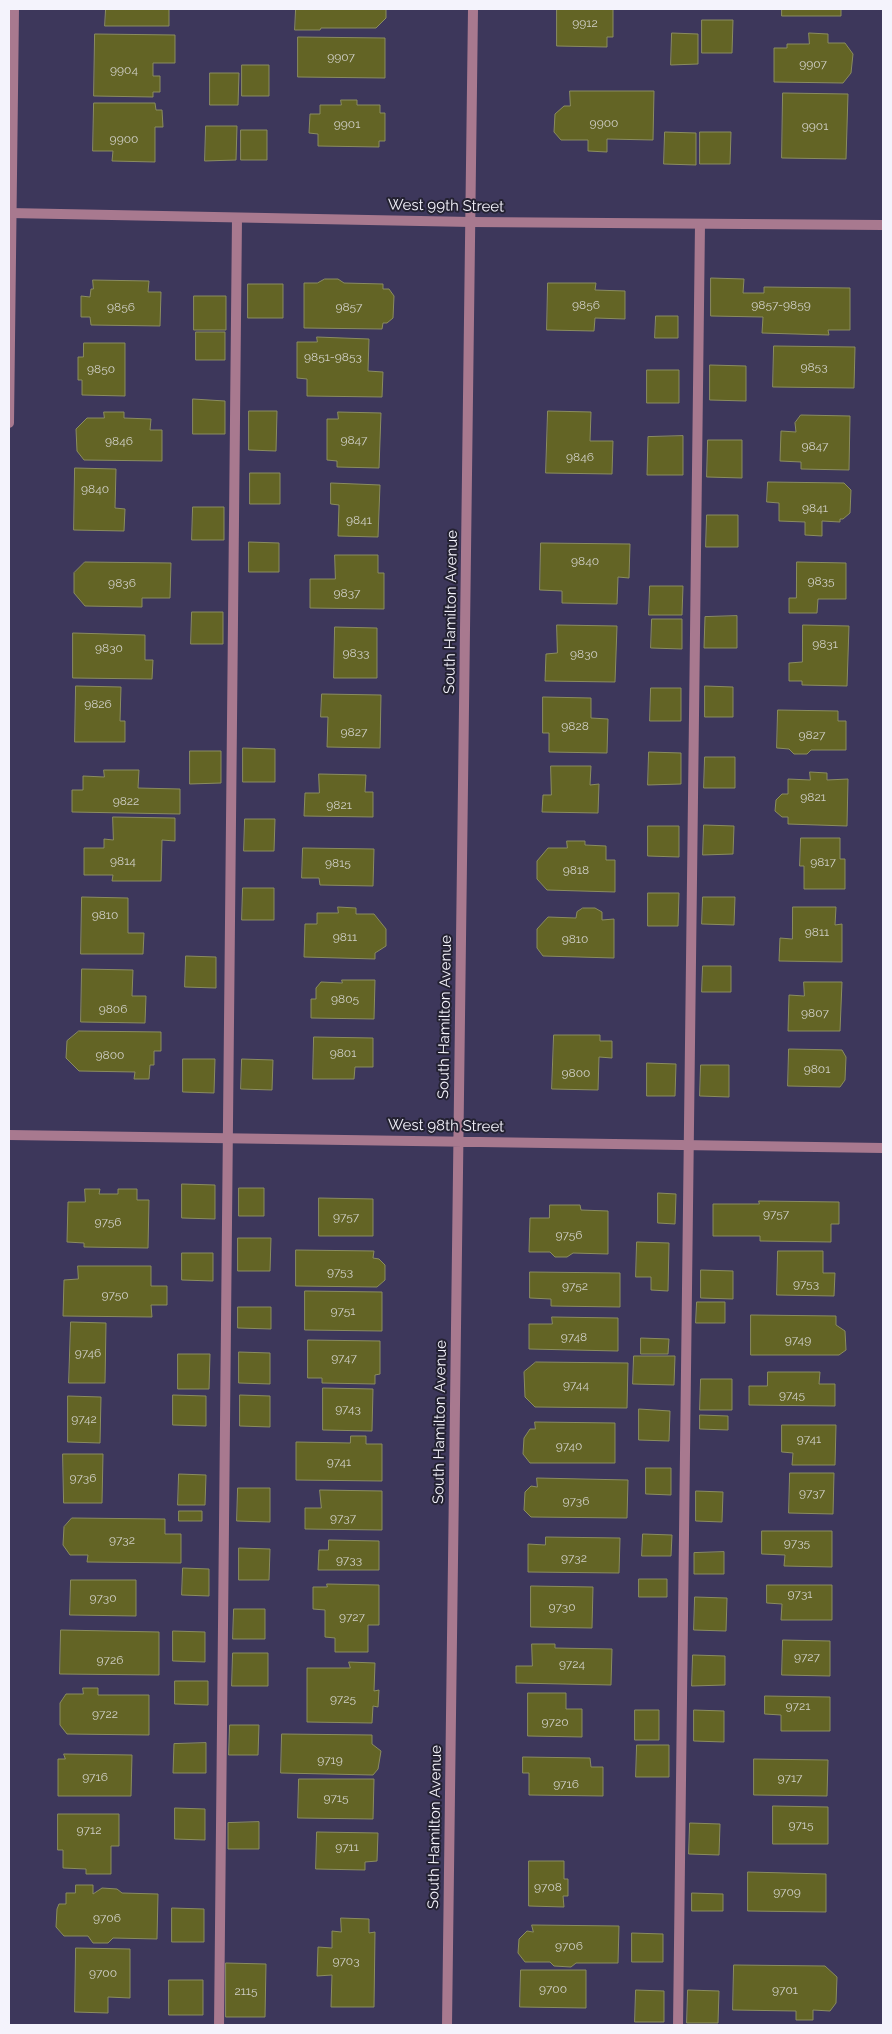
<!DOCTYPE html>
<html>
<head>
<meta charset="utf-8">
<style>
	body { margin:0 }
	#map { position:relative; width:892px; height:2034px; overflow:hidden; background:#3d375b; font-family:Raleway,sans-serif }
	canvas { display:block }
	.frame { position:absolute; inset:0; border:10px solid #f4f3fc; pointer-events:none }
</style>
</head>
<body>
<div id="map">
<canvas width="892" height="2034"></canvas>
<div class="frame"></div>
</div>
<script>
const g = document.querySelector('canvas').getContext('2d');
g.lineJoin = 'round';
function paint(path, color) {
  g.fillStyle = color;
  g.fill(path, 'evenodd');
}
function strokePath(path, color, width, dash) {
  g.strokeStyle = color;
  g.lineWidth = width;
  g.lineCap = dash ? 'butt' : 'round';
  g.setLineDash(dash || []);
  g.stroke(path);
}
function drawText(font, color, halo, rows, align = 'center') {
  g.font = font + ' Raleway,sans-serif';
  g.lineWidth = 4;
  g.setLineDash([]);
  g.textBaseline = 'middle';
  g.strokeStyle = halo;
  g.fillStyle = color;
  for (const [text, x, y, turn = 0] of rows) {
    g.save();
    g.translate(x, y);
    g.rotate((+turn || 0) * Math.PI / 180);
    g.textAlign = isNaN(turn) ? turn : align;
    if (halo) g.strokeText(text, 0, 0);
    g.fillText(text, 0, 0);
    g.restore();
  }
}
const building = new Path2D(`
	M106,9H169V26H105Z
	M296,9H386V18L376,28H321L320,30H295Z
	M557,9H613V37H607V47L557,46Z
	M782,9H841V16H782Z
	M702,20H733L732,53H702Z
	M672,33L698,34V64L671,65Z
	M809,33L828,34V43H845L853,54L851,73L843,83L774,82V48H787V44H809Z
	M95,34L175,35V63H153V76H160V92H153V97L94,96Z
	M298,37L385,38V78L298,77Z
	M242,65H269V96H242Z
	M210,73H239L238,105H210Z
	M570,91H654L653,140L607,139V152L588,151V140H561L554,132L555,114L564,106H570Z
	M783,93L848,94L846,159L782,158Z
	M341,100H357V105H380V113H385V141H379V147L318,146V134L309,133L310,114H320V105H341Z
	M94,103H155L156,110H162L163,127H155V162L112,161L113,151H93Z
	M206,126H237L236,160L205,161Z
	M241,130H267V160H241Z
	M665,132L696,133V165L664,164Z
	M700,132H731L730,164H700Z
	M711,278L744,279L743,293H764V287L850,288V330H828L829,335L762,333L763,317L711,316Z
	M325,279H338L344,283L383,284V289H389L394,296L393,318L387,323H383L382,329L304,328V283H317Z
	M93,280L149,281L148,292H161L160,326L91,325L90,317H81V296L90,297L91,289H93Z
	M548,283H596L595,290L625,291V319L595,318L594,331L547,330Z
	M248,284H283V318H248Z
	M194,296H226V330H194Z
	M656,316H678V338H655Z
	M196,332H225V360H196Z
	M317,337L369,339L368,371L383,372L382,397L307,396V379L297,378V342H317Z
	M84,343H125V396L82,395V380H78V357H83Z
	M774,346L855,347L854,388L773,387Z
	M710,365L746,366V401L710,400Z
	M647,370H679V403H647Z
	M193,399L225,401V434H193Z
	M249,411H277L276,451L249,450Z
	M548,411L591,412L590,441H613L612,474L546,473Z
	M104,412H124V418L151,419L150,430H162V461L84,460L77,451L76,429L87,418H104Z
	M338,412L381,413L379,468L337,467V461L327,460V419H338Z
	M801,415L850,416L849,470L801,469V462L780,461L781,431L796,432L795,423Z
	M683,436V475H647L648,437Z
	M708,440H742V478L707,477Z
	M75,468L116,469L115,508L125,509L124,531L74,530Z
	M250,473H280V504H250Z
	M768,482L844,483L851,490L850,513L843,519H840V522L822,521V536L805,535V522L779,521V503L767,502Z
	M331,483L380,485L378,537L338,536L339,505L331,504Z
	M193,507H224V540H192Z
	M707,515H738V547H706Z
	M249,542L279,543V572H249Z
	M541,543L630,544L629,578L618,577L617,604L562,603V591L540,590Z
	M335,555H378V573H384V609L310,608V579H335Z
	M85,562L171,563L170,598H142V607L85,606L74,593V573Z
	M797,562L846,563V599H818L817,613H789V598H796Z
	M650,586H683L682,615H649Z
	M192,612H223V644H191Z
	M737,616V648H704L705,617Z
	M652,619H682V649L651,648Z
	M557,625L617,626L615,682L545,681L546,654L557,653Z
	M803,625L849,626L847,686L802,685V681H789V663L802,662Z
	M335,627L377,628V678H334Z
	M73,633L145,635V660H153L152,679L73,678Z
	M76,686L121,687L120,721H125V742H75Z
	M705,686L733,687V717H705Z
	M651,688H681V721H650Z
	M322,694L381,695L380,748L327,747L328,717H321Z
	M543,697L591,698V718L608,719L607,753L549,752V733H543Z
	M778,710L838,711V721H846V750H811L807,754H794L789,749L777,748Z
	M243,748L275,749V782H243Z
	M190,751H221V783L190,784Z
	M649,752L681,753V784L648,785Z
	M705,757H735V788H704Z
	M551,766H591L590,785L599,784L598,813L542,812L543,795H551Z
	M104,770H139L138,788L180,789V814L72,812V790H83V776L104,777Z
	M810,772L827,773V780L848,779L847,826L788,824V817H782L775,811L776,800L782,794H788V779L810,780Z
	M319,774L366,775L365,792H373V817L304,816L305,793H319Z
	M113,817L175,818V841L162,840L161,881H112L113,875H84V848H104V839L113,840Z
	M245,819H275L274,851H244Z
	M704,825L734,826L733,854L703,855Z
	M648,826H679V857L648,856Z
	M801,838H840V859H845V889H804V866H800Z
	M567,841H585V845L606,846V860H615V892L547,890L537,879V861L548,848H567Z
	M303,848L374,849L373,886L320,885L319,878H302Z
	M243,888H274V920H242Z
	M648,893H679L678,926H648Z
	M82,897L128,898V933H144L143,954H81Z
	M703,897H735L734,925L702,924Z
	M338,907L356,908V914H374L386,929V946L375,953V959L304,957L305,924H317V913H338Z
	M793,907H836L835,925L842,924V962L779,961L780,938L792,939Z
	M583,908H595L602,912V920L614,919V958L543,956L537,948V929L548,917L576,918L577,912Z
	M186,956L216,957V988L185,987Z
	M703,966H731V992H702Z
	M82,969L133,970L132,996H146L145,1023L81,1022Z
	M342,980H375L374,1019L311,1018V999H316V988L321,982L342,983Z
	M804,982H842L840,1031H788L789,995L804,996Z
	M79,1031L161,1032V1051H154V1065H150L149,1079H134L135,1072L79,1071L66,1058L67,1041Z
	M554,1035H600V1041H612V1058L599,1057L598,1090L552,1089Z
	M314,1037L373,1038V1067H355L354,1079H313Z
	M789,1049L842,1050L846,1057L845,1080L840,1087L788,1086Z
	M183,1059H215L214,1093L183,1092Z
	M242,1059L273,1060L272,1090L241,1089Z
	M647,1063L676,1064L675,1096H647Z
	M701,1065H729V1097L700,1096Z
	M182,1184L215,1185V1219L182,1218Z
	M239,1188H264V1216H239Z
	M85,1189H100L99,1194H118V1189H137V1200H149L148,1248L84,1247V1243L67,1242L68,1202H85Z
	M658,1193L676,1194L675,1224L658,1223Z
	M319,1198L373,1199V1236H319Z
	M759,1201L839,1202V1224H831V1242L760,1241V1236H713V1204H759Z
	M550,1205H580L581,1210L608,1211V1254L573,1253L567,1257H555L550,1252H529L530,1218H549Z
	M238,1238H271L270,1271H238Z
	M637,1242L669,1243L668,1291L651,1290V1277H636Z
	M296,1250L374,1251L373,1258L379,1259L385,1265V1280L377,1287L296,1286Z
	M778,1251H823V1273H835L834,1296L777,1295Z
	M182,1253H213V1281L182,1280Z
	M78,1266H151V1286H167V1305H151L152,1317L63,1316L64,1280L78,1279Z
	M701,1270L733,1271V1299L701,1298Z
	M530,1272L620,1273V1307L551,1306V1299L530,1298Z
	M305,1291L382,1292V1331L305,1330Z
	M697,1302H725V1323H696Z
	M238,1307H271V1329L238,1328Z
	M751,1315L836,1316V1325L845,1331L846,1350L839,1355H751Z
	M552,1317L618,1318V1351L529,1349V1324H552Z
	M71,1322L106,1323L105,1383H69Z
	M641,1338L669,1339L668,1354H641Z
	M308,1340L380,1341V1374L375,1375V1384L322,1383V1378H308Z
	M239,1352L270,1353V1384L239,1383Z
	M178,1354H210L209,1389H178Z
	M634,1356H675L674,1385L633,1384Z
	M536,1362L628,1363L627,1408L535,1407L525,1397L524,1372Z
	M768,1372H820L819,1384H835V1406L749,1405V1386H767Z
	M701,1379H732V1410H700Z
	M323,1388L373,1389L372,1431L323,1430Z
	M173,1395L206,1396V1426L173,1425Z
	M240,1395L270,1396V1427L240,1426Z
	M68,1396L101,1397L100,1443L68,1442Z
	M639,1409L670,1411L669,1441L639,1440Z
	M700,1415L728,1416V1430L700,1429Z
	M535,1422L615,1423V1463H530L523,1454L524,1438L530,1429H535Z
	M782,1425H836L835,1465H792L793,1453L782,1452Z
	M351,1436H366V1444H382V1481L296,1480V1442L350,1443Z
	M63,1454H103L102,1503H64Z
	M646,1468H671V1495L646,1494Z
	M790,1473H834L833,1514L789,1513Z
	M179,1474L206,1475L205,1505H178Z
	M537,1478L628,1480L627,1518L531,1517L524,1510L525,1492L531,1486L537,1487Z
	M238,1488H270V1522L237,1521Z
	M320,1490L382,1491V1530L305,1529V1508H321Z
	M696,1491L723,1492L722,1522L696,1521Z
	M179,1511H202V1521H179Z
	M72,1518L165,1519V1534H181V1563L87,1562L88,1555H70L63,1545L64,1527Z
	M762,1531H832V1567L784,1566L785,1555L762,1554Z
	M643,1534L672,1535L671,1556H642Z
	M546,1537L620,1538L619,1573L528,1572V1544L545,1545Z
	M329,1540L379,1541V1570H318L319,1550H328Z
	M239,1548L270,1549L269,1580H239Z
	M724,1552V1574H694V1553Z
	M183,1568L209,1569V1596L182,1595Z
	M639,1579H667V1597H639Z
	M71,1580H136V1616L70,1615Z
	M327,1584L379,1585V1625H368V1652H335V1638L325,1637V1610L313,1609V1587H327Z
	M767,1585H832V1620H781L782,1604L767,1603Z
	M531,1586L593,1587L592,1628L531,1627Z
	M695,1597L727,1598L726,1631L694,1630Z
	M234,1609H265V1639H233Z
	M61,1630L159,1632V1675L60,1674Z
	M173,1631L205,1632V1662L173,1661Z
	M783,1640L830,1641V1676L782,1675Z
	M532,1644H555V1648L612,1649L611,1685L516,1683V1666H532Z
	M233,1653H268V1686H232Z
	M693,1655L725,1656V1685L692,1686Z
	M349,1662L375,1663L374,1691L379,1690L378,1707L373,1706L372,1723L307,1722V1668H350Z
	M175,1681H208V1705L175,1704Z
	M83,1688H98V1695H149V1735L67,1734L60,1725V1703L66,1694H83Z
	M528,1693H566V1709H582V1737L528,1736Z
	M765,1696L830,1697V1731H781V1715L765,1714Z
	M635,1710H659V1740H635Z
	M694,1710L724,1711V1742L694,1741Z
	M230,1725H259L258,1755H229Z
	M282,1734L372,1735V1744L381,1751L378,1769L373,1775L281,1773Z
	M206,1743V1773H173L174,1744Z
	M637,1745H669V1777H636Z
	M64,1754L132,1755L131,1796H58V1759H65Z
	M523,1757L590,1758L591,1767H603V1796L529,1795V1773H523Z
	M754,1759L828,1760L827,1796L754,1795Z
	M299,1779H374L373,1819L298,1818Z
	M773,1806L828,1807V1844H773Z
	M175,1808L205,1809V1840L175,1839Z
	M58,1814H119V1846H111V1874H86V1869L63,1868V1850H58Z
	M259,1822V1849H228V1823Z
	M690,1823L720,1824L719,1855L689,1854Z
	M317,1832L378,1833L377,1861L365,1862V1870L316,1869Z
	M529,1861H564V1879H568V1896H563L564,1907L529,1906Z
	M748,1872L826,1874V1912L748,1911Z
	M76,1885H93V1894L102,1888L117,1889L122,1893L158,1894L157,1939L113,1938L108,1943H93L88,1936H64L56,1927L57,1909L59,1904H66V1893H75Z
	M692,1893L723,1894V1911H692Z
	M172,1908L204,1909V1942H172Z
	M341,1918L369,1919V1933L375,1932L374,2007H331L332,1975L317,1976L318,1947L332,1948V1931L341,1932Z
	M532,1925L619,1926L618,1963H576L571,1967L554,1966L550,1962H525L518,1953L519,1939L527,1931L533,1932Z
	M632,1933L663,1934V1962H632Z
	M76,1948L130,1949V1998L108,1997V2013L75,2012Z
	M226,1963L266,1964L265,2017H226Z
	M734,1965L825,1966L837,1977L836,2003L830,2011L813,2010V2020H796V2011L733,2010Z
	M521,1970H586V2008L520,2007Z
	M169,1980H203V2015H169Z
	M636,1990L664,1991V2022H635Z
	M688,1990L719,1991L718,2023H687Z`);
const service = new Path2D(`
	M219,2025L237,218
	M678,2025L700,224`);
const minor = new Path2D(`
	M9,423L14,9
	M9,1135L883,1148
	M447,2025L473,9`);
const tertiary = new Path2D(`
	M9,213L471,222L883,225`);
const numberNames = [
	["9912",585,23],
	["9907",341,57],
	["9907",813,64],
	["9904",124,70],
	["9900",604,123],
	["9901",347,124],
	["9901",815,126],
	["9900",124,139],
	["9856",586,305],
	["9857-9859",781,305],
	["9856",121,307],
	["9857",349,307],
	["9851-9853",333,357],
	["9853",814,367],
	["9850",101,369],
	["9847",354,440],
	["9846",119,441],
	["9847",815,446],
	["9846",580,457],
	["9840",95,489],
	["9841",815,508],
	["9841",359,520],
	["9840",585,561],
	["9835",821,581],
	["9836",122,583],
	["9837",347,593],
	["9831",825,644],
	["9830",109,648],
	["9833",356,653],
	["9830",584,654],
	["9826",98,704],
	["9828",575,726],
	["9827",354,732],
	["9827",812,735],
	["9821",813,797],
	["9822",126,801],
	["9821",339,805],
	["9814",123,861],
	["9817",823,862],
	["9815",338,863],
	["9818",576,870],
	["9810",105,915],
	["9811",817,932],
	["9811",345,937],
	["9810",575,939],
	["9805",345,999],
	["9806",113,1009],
	["9807",815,1013],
	["9801",343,1053],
	["9800",110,1055],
	["9801",817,1069],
	["9800",576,1073],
	["9757",776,1214],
	["9757",346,1217],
	["9756",108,1222],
	["9756",569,1235],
	["9753",340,1272],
	["9753",806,1284],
	["9752",575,1286],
	["9750",115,1295],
	["9751",343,1311],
	["9748",574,1337],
	["9749",798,1340],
	["9746",88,1353],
	["9747",344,1358],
	["9744",576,1385],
	["9745",792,1395],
	["9743",348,1409],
	["9742",84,1419],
	["9741",809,1439],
	["9740",569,1446],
	["9741",339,1462],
	["9736",83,1478],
	["9737",812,1493],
	["9736",576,1501],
	["9737",343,1518],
	["9732",122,1540],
	["9735",797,1543],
	["9732",574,1558],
	["9733",349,1560],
	["9731",800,1594],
	["9730",103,1598],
	["9730",562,1607],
	["9727",352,1617],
	["9727",807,1657],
	["9726",110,1660],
	["9724",572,1664],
	["9725",343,1699],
	["9721",798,1706],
	["9722",105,1714],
	["9720",555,1722],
	["9719",330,1760],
	["9716",95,1777],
	["9717",790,1778],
	["9716",566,1784],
	["9715",336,1798],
	["9715",801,1825],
	["9712",89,1830],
	["9711",347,1847],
	["9708",548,1887],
	["9709",787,1892],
	["9706",107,1918],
	["9706",569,1946],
	["9703",346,1961],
	["9700",103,1973],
	["9700",553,1989],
	["9701",785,1990],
	["2115",246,1991]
];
const streetNames = [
	["West 99th Street",446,206,1],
	["South Hamilton Avenue",451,612,-89],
	["South Hamilton Avenue",445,1017,-89],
	["West 98th Street",446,1126,1],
	["South Hamilton Avenue",440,1422,-89],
	["South Hamilton Avenue",435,1827,-89]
];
paint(building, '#636425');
strokePath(building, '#8a8c60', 1);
strokePath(service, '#a8798f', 10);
strokePath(minor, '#a8798f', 10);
strokePath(tertiary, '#a8798f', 10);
drawText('12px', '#d0cfc6', null, numberNames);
drawText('15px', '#f4f3fc', '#242232', streetNames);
</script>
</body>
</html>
